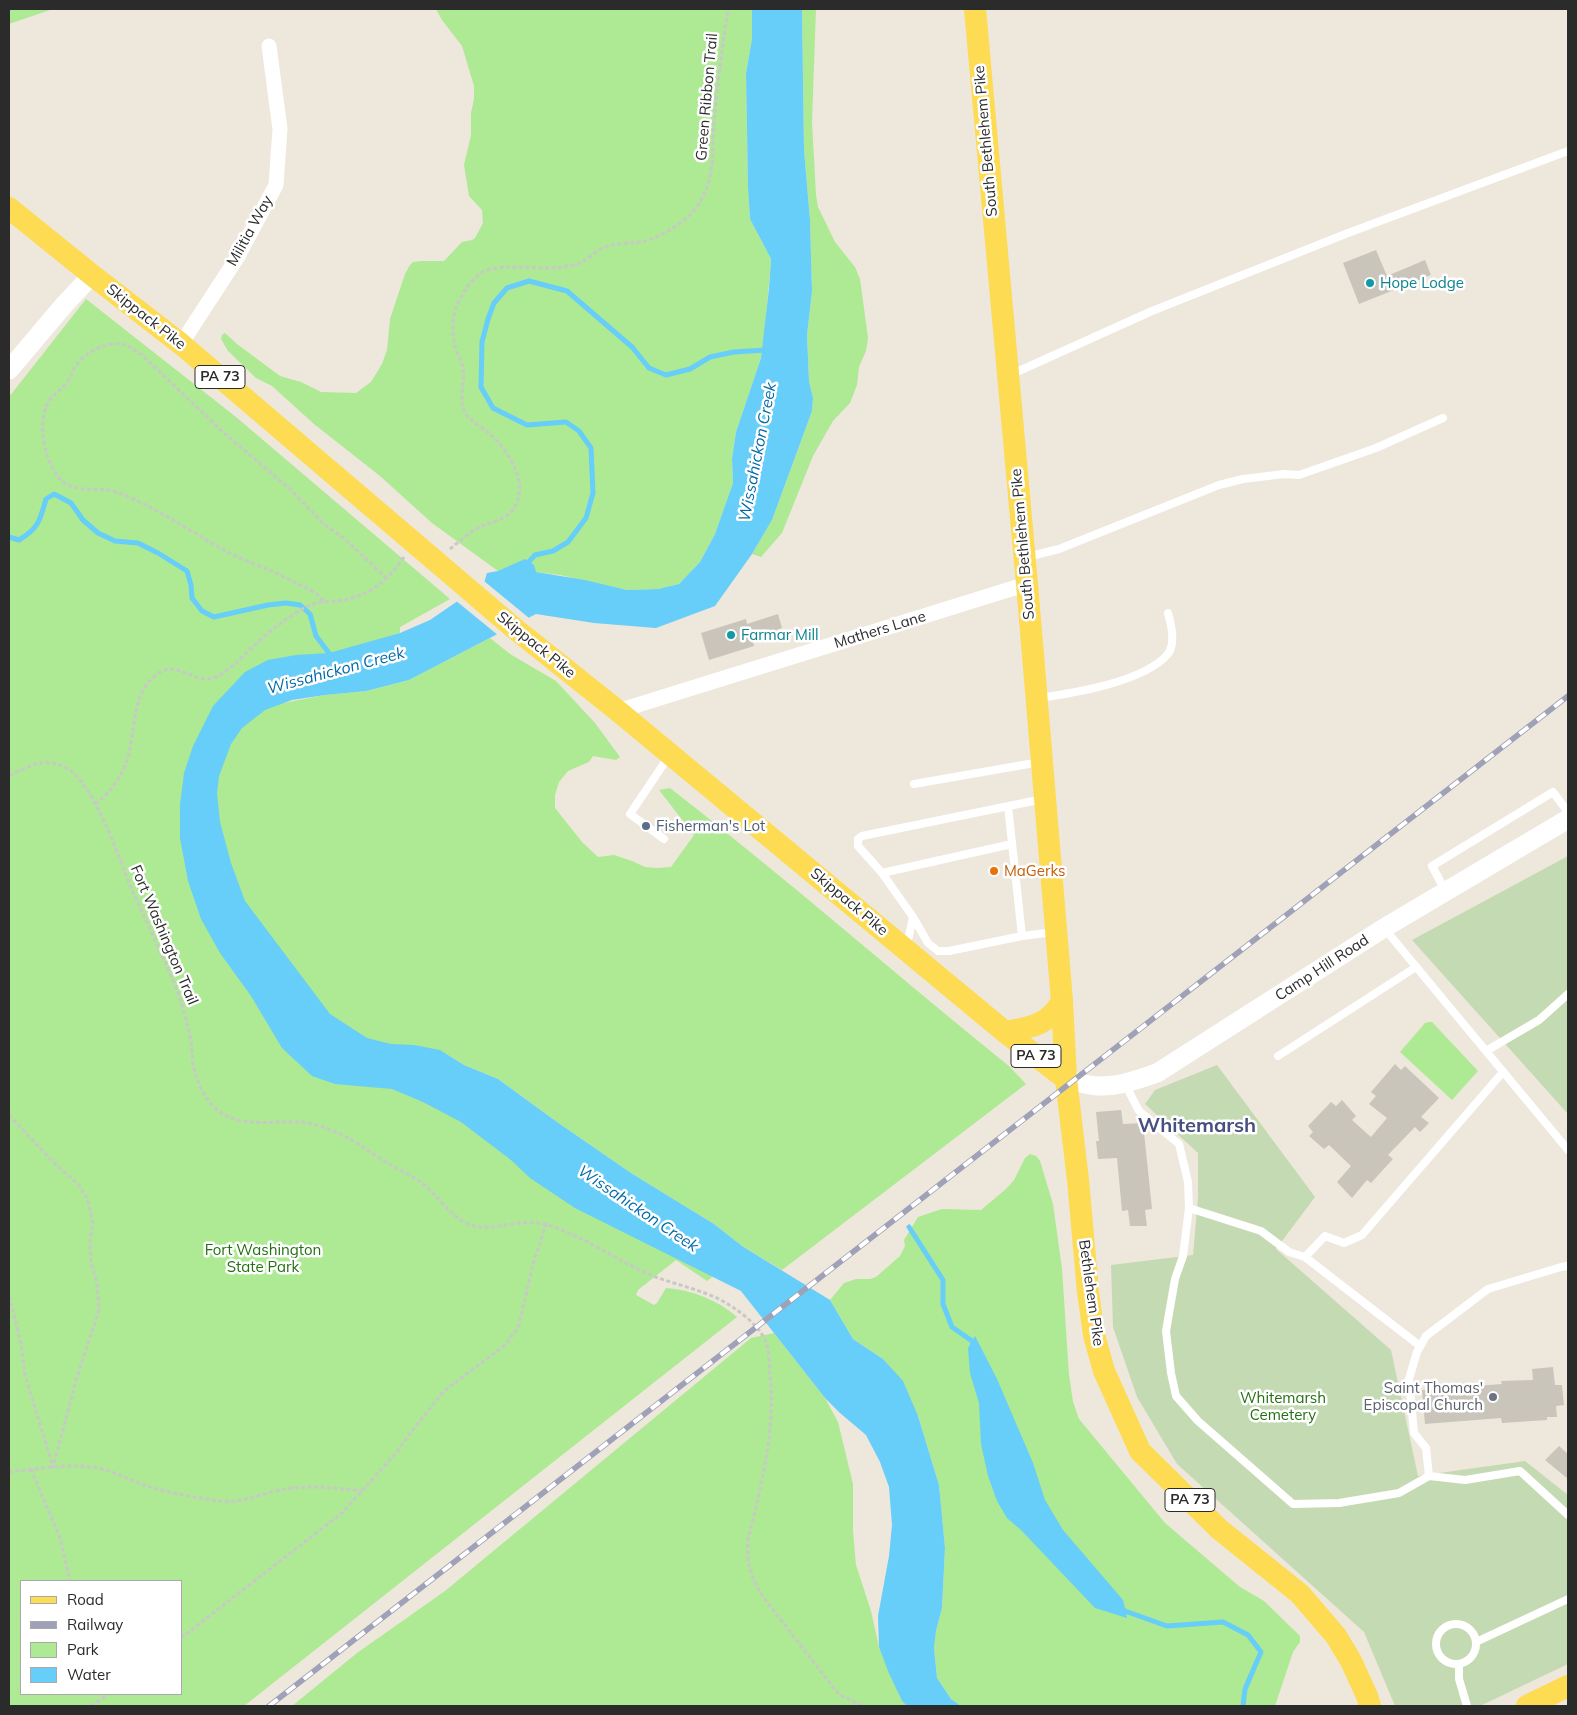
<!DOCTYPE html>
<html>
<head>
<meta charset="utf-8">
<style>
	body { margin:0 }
	#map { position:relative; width:1577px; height:1715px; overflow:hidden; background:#eee7dc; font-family:Mulish,sans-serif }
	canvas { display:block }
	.frame { position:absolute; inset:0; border:10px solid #2b2b2b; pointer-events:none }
	.legend { position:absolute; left:20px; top:1580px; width:162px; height:115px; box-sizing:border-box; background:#fff; border:1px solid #aaa; margin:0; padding:6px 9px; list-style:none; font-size:15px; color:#2b2b2b }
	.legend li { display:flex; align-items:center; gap:10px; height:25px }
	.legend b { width:25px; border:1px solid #aaa }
</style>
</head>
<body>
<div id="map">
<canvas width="1577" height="1715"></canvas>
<div class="frame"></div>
<ul class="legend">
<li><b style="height:6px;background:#fddb53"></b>Road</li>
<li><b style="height:6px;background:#9ea1b7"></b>Railway</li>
<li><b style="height:14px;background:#aee994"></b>Park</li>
<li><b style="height:14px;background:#67cdf9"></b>Water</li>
</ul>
</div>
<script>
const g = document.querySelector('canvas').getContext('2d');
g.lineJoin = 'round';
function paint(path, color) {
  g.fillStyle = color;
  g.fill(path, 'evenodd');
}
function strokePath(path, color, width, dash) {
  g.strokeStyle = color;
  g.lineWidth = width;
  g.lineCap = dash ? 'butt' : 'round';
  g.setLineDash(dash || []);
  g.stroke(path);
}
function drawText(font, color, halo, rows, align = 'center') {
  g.font = font + ' Mulish,sans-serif';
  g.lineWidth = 5;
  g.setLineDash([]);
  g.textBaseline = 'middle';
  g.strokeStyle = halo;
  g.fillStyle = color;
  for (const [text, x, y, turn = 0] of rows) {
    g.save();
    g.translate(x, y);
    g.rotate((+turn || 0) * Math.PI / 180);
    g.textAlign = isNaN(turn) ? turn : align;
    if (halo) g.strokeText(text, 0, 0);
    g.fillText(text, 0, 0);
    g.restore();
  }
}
const green = new Path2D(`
	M9,9H53L9,24Z
	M436,9H752V39L746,73L748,188L750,219L771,259L765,330L761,358L736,432L732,459L733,483L715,534L700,562L679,584L658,589L627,590L560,575L536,572L498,571L432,523L380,476L314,424L272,386L256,378L228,351L221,339L222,335L225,333L237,344L280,376L301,382L321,392L356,393L371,382L382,364L387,350L390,319L405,274L410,265L413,262L422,261H444L462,242L472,240L475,238L483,223L482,210L469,196L464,165L471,135V113L474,99V86L462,46L442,20Z
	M802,9H816L812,122L816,195L818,207L835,242L855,267L860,279L868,338L866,351L859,367L857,385L850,403L833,421L813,456L782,533L761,557L752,554L772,520L812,411L813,398L809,381L807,335L812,291L810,220L804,150Z
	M86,299L236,417L450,599L400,627V633L377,640L283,703L325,695L366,691L409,680L490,638L510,654L556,681L595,723L620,757L616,760L593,756L589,762L568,771L559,782L555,795V808L582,842L598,857L614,855L632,861L645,867L657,868L671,867L694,835L659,790L670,788C786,878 896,975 1010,1067L1026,1084L782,1270L742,1246L714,1224L631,1173L557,1122L498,1079L464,1065L440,1050L739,1256L707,1281L676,1260L638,1290L636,1295L654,1305L657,1303L666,1288C692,1290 718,1300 737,1317L244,1706H9V397ZM21,1581H181V1694H21Z
	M1429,1022H1432L1478,1071L1452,1100L1400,1052L1425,1023Z
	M1030,1154L1036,1156L1040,1161L1053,1204L1062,1269L1069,1375L1073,1402L1079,1419L1165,1523L1240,1587L1264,1601L1300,1636V1642L1293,1652L1275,1706H961L951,1699L937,1678L934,1648L936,1631L942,1608L945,1548L939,1485L918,1416L883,1359L853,1339L830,1300L844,1283L856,1279H870L876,1277L900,1256L905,1246L904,1240L918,1217L942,1209L981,1210L1006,1189L1014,1180L1025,1158Z
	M774,1333L825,1398L838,1422L853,1484V1531L856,1565L871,1611L879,1647L902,1701L907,1706H292L357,1653L445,1591L751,1338Z`);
const cemetery = new Path2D(`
	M1568,856V1114L1412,940Z
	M1217,1065L1315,1197L1276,1249L1391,1350L1418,1476L1525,1461L1568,1495V1664L1480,1706H1395L1364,1632L1177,1464L1137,1397L1113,1327L1111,1265L1193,1255L1198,1199V1153L1145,1104L1155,1090Z`);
const water = new Path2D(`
	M752,9H802L804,150L810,220L812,291L807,335L809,381L813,398L812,411L772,520L752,554L715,606L656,628L594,623L536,614L409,680L366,691L325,695L292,700L265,710L242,728L231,744L219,776L217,793L220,822L231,863L245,901L330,1014L367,1038L391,1044L414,1045L440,1050L464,1065L498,1079L557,1122L631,1173L714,1224L742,1246L830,1300L853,1339L883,1359L903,1381L918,1416L939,1485L945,1548L942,1608L936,1631L934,1648L937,1678L951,1699L961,1706H907L902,1701L888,1671L879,1647L878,1616L889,1556L892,1525L889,1487L880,1462L866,1435L840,1413L825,1398L741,1291L575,1208L530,1178L511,1160L461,1122L423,1102L392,1089L335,1084L312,1076L282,1048L251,996L220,953L201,919L188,881L180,838V805L184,773L193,746L213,706L245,672L268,660L296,655L329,653L400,633L430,620L484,583L487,573L498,571L525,559L534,565L536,572L585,580L627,590L658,589L679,584L700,562L715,534L733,483L732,459L736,432L761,358L769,288L771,259L750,219L748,188L746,73L752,39Z
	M975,1336L997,1379L1033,1463L1045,1500L1063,1530L1123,1600L1127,1618L1095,1608L1021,1530L1007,1518L997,1501L988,1476L981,1444L979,1403L970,1373L968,1348Z`);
const pier = new Path2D(`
	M484,581L529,618L499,636L455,600Z`);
const stream = new Path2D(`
	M9,537L19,540C39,528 40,520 46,499L54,494L71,503L83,520L98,533L115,541L138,543L158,553L187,571L191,585L192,598L202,611L214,617L268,605L286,603L300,605L310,614L316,636L332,657
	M525,566L535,555L553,551L568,542L586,518L593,493L591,448L579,431L566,422L527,425L493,408L481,387L482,342L488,319L494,303L507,288L529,281L567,291L632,347L649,368L666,375L690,369L710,357L734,352L766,350
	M909,1227L943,1280V1304L952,1327L972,1341L974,1346
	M1120,1607L1125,1611L1167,1626L1223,1622L1248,1635L1261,1652L1245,1689L1243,1706`);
const building = new Path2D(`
	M1376,250L1387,276L1425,260L1431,275L1359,304L1343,263Z
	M778,614L782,628L752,638L754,646L709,660L701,633L746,619L747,624Z
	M1395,1064L1401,1070L1405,1066L1439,1098L1421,1117L1429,1123L1420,1132L1415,1127L1388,1155L1393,1159L1371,1183L1367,1180L1352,1198L1337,1182L1351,1166L1329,1145L1324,1149L1309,1136L1313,1132L1308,1126L1331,1102L1336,1106L1342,1100L1356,1116L1352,1120L1371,1137L1387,1118L1369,1104L1376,1096L1371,1092Z
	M1121,1110L1123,1124L1143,1123L1152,1209L1145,1210L1147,1226H1130L1128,1210L1122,1211L1117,1158L1098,1159L1096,1141H1099L1096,1112Z
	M1553,1367L1555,1385H1562L1564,1405L1556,1406L1557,1417H1547V1420L1502,1423L1501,1418L1425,1424L1422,1390L1502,1384L1501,1381L1533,1380L1532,1369Z
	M1559,1446L1568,1454V1479L1545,1460Z`);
const path = new Path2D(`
	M450,549C459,542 468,533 478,528C488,523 503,520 510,513C533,489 510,452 490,434C483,427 472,423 466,414C457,400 466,384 463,368C462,361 457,354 455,346C452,335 452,319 456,308C461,295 472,277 485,271C505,263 540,270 563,267C568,266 574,265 578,264C588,260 595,251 605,247C616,243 628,243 640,242C659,239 688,221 698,205C716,176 711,156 714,125C717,87 722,47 728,9
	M323,601C315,589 300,586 288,579C268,568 246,562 226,551C191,532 157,508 120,493C100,485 75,496 59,478C44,460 37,423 48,403C52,395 61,390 66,384C71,378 72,370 77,364C89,350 110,339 128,346C132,348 136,352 141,354L224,433L290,489L325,525L346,540L386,578
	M9,775C28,768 42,757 63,766C95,781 119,860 133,892C148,925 163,957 177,990C183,1007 187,1023 191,1041C192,1048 192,1057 193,1064C196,1080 205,1100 217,1110C241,1128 268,1121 295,1122C306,1122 318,1125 328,1129C351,1137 369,1152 389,1164C400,1171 412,1175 422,1183C438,1196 449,1215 468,1224C492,1234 519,1216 548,1225C583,1236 613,1258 646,1273C675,1286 707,1289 734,1308C746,1316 761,1329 766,1342C770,1353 769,1365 770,1375C776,1430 761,1486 748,1539C746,1562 751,1578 763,1597L832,1686L840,1695L863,1706
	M95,804C117,789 129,763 132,737C136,713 136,691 156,675C176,658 192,684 213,678C227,673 236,663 246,653C258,642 271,630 284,621C293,615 306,605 317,603C323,601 330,602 336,601C346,600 356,597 365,593C380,587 395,570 404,557
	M9,1115L55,1164L79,1185L87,1198L93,1223L90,1241L91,1262L97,1284L99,1310L77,1377L53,1467
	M9,1296L21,1343L25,1375L53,1467
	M31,1469L60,1538L70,1581
	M9,1472C36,1469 65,1464 93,1467C112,1470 129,1480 147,1486C166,1492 200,1499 221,1501C244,1504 264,1492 285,1489C311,1485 335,1488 361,1491
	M181,1638L342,1513L396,1453L411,1432L444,1391L505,1345L518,1328L534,1261L546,1224
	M91,1706L108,1694`);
const service = new Path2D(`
	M1010,375L1152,311L1348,233L1568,151
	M1027,557L1059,549L1219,485L1243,479L1284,474L1299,475L1376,448L1443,418
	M1039,698C1074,693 1144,682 1168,654C1176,643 1171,624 1168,613
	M914,784L1040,762
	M664,839L630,814L669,756
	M882,873L1012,844
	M1446,892L1432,866L1553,792L1568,812
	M913,917L928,943L938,951H949L1022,936L1008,806
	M1384,928L1568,1150
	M1022,936L1054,932
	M907,945L913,917L882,873L858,846V839L862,836L1043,799
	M1486,1051L1539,1020L1568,994
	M1278,1056L1416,967
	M1125,1084L1139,1111L1179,1144L1188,1182L1189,1208L1183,1256L1175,1279L1166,1331L1171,1373L1176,1396L1198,1421L1293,1504L1339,1503L1399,1493L1429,1476L1426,1448L1414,1433L1409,1379L1417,1352L1426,1336L1488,1289L1561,1267L1568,1266
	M1189,1208L1261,1231L1289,1252L1305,1257L1325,1236L1344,1243L1362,1235L1503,1072
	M1305,1257L1420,1346
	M1429,1476L1465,1480L1520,1471L1568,1515
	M1436 1644a20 20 0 1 1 40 0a20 20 0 1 1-40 0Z
	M1476,1642L1568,1599
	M1459,1664V1679L1467,1706`);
const minor = new Path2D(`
	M181,344L237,258L276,185L280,129L269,46
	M618,711L1027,584`);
const tertiary = new Path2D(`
	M9,370L64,305L92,275
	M1066,1079C1076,1082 1086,1085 1097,1086C1118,1087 1137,1080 1157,1073L1384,928L1568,819`);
const primary = new Path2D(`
	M975,9L1027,584L1062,1001L1066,1079L1078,1180L1088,1292L1094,1335L1104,1371L1140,1451L1219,1529L1300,1594L1336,1636L1351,1661L1367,1696L1370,1706
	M9,208L92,275L181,344L514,628L618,711L1005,1032L1066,1079
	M1005,1032C1031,1027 1048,1026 1062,1001
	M1527,1706L1568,1686`);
const rail = new Path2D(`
	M269,1706L1568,696`);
const markers = [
	[1370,283,5,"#0f9aa8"],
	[731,635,5,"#0f9aa8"],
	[646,826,5,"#5c6f8a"],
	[994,871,5,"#e8710a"],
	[1493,1397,5,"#6b7280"]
];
const shields = [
	[220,377,50],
	[1036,1056,50],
	[1190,1500,50]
];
const shieldNames = [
	["PA 73",220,377],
	["PA 73",1036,1056],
	["PA 73",1190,1500]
];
const streetNames = [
	["Green Ribbon Trail",707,97,-85],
	["South Bethlehem Pike",986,141,-95],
	["Militia Way",250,231,-61],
	["Skippack Pike",146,317,38],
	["South Bethlehem Pike",1023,544,-95],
	["Mathers Lane",880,630,-17],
	["Skippack Pike",536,645,39],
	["Skippack Pike",849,902,40],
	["Fort Washington Trail",164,935,67],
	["Camp Hill Road",1322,968,-33],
	["Bethlehem Pike",1091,1293,82]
];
const cultureNames = [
	["Hope Lodge",1380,283],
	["Farmar Mill",741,635]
];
const serviceNames = [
	["Fisherman's Lot",656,826]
];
const foodNames = [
	["MaGerks",1004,871]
];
const parkNames = [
	["Fort Washington",263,1250],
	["State Park",263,1267],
	["Whitemarsh",1283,1398],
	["Cemetery",1283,1415]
];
const worshipNames = [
	["Saint Thomas'",1483,1388],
	["Episcopal Church",1483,1405]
];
const waterNames = [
	["Wissahickon Creek",758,452,-79],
	["Wissahickon Creek",336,671,-15],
	["Wissahickon Creek",638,1209,34]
];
const districtNames = [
	["Whitemarsh",1197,1126]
];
paint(green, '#aee994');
paint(cemetery, '#c4dab2');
paint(water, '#67cdf9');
paint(pier, '#eee7dc');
strokePath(stream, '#67cdf9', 5);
paint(building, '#c9c5bb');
strokePath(path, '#c8c8c8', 3, [4, 2.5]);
strokePath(service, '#fff', 8);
strokePath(minor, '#fff', 15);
strokePath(tertiary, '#fff', 19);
strokePath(primary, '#fddb53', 22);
strokePath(rail, '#9ea1b7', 5.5);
strokePath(rail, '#fff', 4, [11]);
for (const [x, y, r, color] of markers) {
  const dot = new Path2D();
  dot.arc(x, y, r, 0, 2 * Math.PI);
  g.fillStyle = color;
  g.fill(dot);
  strokePath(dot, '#fff', 2);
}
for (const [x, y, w] of shields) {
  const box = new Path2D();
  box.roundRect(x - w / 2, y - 11.5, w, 23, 4);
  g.fillStyle = '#fff';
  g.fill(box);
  strokePath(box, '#2b2b2b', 1);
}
drawText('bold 14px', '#2b2b2b', null, shieldNames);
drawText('15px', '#2b2b2b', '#fff', streetNames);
drawText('15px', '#0d838f', '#fff', cultureNames, 'left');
drawText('15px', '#4e5e75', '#fff', serviceNames, 'left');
drawText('15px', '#c56008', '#fff', foodNames, 'left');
drawText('15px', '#247014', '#fff', parkNames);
drawText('15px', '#5b616d', '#fff', worshipNames, 'right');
drawText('italic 16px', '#026aa9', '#fff', waterNames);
drawText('bold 20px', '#475080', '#fff', districtNames);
</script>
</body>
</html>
